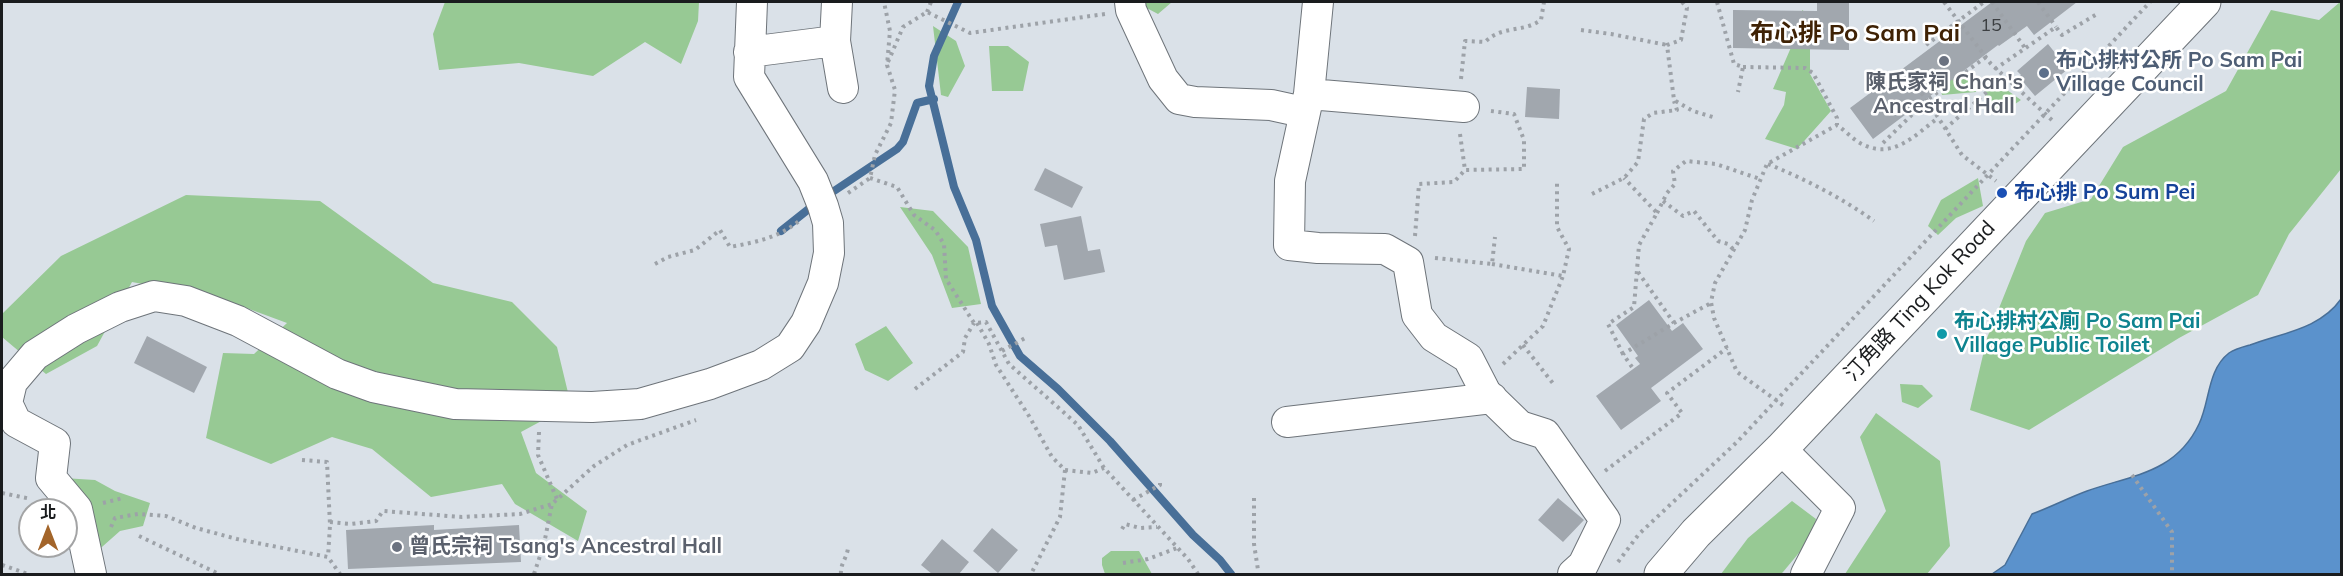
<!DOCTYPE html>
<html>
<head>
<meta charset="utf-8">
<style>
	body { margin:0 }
	#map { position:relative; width:2343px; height:576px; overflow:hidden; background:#dae1e8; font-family:Mulish,"Noto Sans TC",sans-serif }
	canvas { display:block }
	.frame { position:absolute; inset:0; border:3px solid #1a1c1e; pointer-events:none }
	.north { position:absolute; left:18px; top:498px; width:60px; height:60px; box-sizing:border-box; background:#fff; border:2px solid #a3a4a5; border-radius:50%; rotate:0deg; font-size:16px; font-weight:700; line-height:24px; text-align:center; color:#1a1c1e }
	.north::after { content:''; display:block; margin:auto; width:21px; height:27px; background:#a3652a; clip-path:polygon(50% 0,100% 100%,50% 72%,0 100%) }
</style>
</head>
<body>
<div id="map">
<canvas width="2343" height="576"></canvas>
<div class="frame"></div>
<div class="north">北</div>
</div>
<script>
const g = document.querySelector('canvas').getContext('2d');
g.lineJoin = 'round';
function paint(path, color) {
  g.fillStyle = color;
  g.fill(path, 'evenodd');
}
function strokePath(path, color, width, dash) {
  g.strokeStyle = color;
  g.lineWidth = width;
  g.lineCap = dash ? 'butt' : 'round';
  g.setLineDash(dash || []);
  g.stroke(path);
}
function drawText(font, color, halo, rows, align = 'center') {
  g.font = font + ' Mulish,"Noto Sans TC",sans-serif';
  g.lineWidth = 5;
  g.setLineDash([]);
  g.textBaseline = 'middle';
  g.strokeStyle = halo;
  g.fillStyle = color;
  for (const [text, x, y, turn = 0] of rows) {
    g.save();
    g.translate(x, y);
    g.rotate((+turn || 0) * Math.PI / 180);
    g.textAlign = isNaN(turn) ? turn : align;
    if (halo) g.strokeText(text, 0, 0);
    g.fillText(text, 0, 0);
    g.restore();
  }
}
const green = new Path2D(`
	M445,2H699L698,21L681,64L645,42L593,76L519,63L439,70L433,34Z
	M1141,2H1172L1158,14L1141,5Z
	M2340,2L2341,169L2289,234L2258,295L2179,338L2029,430L1970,410L1987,338L2026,241L2045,213L2091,199L2123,147L2226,91L2271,10L2319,20Z
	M1802,10L1810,15V74L1831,111L1797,149L1765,139L1784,105L1786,92L1773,89L1802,22Z
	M933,26L956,41L965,66L948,97L941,95Z
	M989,46H1008L1029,62L1023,91H992Z
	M1952,69L1971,78L1976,92L1942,95L1936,73Z
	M1985,87L2007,90L2021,100L2003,112L1985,111Z
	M1978,178L1983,206L1956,218L1938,235L1928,226L1941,200Z
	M186,195L320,201L433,283L512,302L557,347L571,405L521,432L536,473L587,511L578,541L515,504L502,484L431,497L372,449L332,437L271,464L206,438L223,353L254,354L287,323L222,299L132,282L97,346L46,374L2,337V314L61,256Z
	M900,207L933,211L968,247L981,304L952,308L932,255Z
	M886,326L913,363L888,381L865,370L855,344Z
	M1900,384L1922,385L1933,396L1918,408L1902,402Z
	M1876,413L1940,461L1950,546L1927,574H1845L1886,511L1860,437Z
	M63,478L95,480L115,491L150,503L143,526L120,531L94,554L66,510H51L48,496Z
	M1792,501L1816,519L1813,536L1783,572L1781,574H1721L1748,538Z
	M1111,551H1139L1152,574H1105L1102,565V558Z`);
const water = new Path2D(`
	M2341,299V574H1992L2005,565L2032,514C2051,507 2068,498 2087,491C2132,475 2176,473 2199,424C2210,402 2207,370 2229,353C2235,349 2243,347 2250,345C2282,333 2320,329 2341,299Z`);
const stream = new Path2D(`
	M958,2L934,56L929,86L954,187L976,240L992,306L1020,356L1058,389L1110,441L1193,535L1220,560L1231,574
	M825,197L897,149L903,142L917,103L934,99
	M781,231L815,204`);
const building = new Path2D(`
	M1817,2H1849V50L1733,48V10L1817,11Z
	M1992,2H2077L2034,35L2027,26L1999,46L1998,45L1873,139L1850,108Z
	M2048,44L2068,69L2035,96L2019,77L2021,75L2017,71Z
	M1527,87L1560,89L1559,119L1525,117Z
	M1045,168L1083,187L1072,208L1034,190Z
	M1081,216L1088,251L1100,249L1105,272L1064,280L1057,245L1045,247L1040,224Z
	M1649,300L1672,331L1683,323L1703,349L1651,388L1661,401L1621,430L1596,396L1640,364L1635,358L1638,356L1616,325Z
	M147,336L207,367L194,393L134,363Z
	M1558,498L1584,520L1563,542L1538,520Z
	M434,525V530L519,525L521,562L348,569L346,530Z
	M992,528L1018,550L998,573L973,551Z
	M942,539L969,562L959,574H932L921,565Z`);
const path = new Path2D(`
	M1682,2L1687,8L1681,40L1667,45L1674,100L1693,111L1716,118
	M1717,2L1734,64L1743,67L1738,92
	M1944,2L1991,64L2053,121
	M1992,2L2025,48
	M2038,2L2056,27
	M927,12L931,2
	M1581,30L1611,34L1667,45
	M1926,45L1984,2
	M1986,57L1927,100L1962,155L1996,181
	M888,62L903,27L927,12L970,33L1105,14
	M1743,67L1805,68L1813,73L1837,118V125
	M1995,69L2056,27L2062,35L2097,14
	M1461,79L1465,41L1485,42C1502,25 1523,33 1541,20L1544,2
	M1945,129L2004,77
	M1460,134L1465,170L1524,169V140L1514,114L1491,111
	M1883,143L1927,100L1902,70
	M1768,164C1805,179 1842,198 1874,221
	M870,178L897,187L914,215L935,230L944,244L946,279L974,323L986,322L1009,364L1078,425L1104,468L1188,559L1198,574
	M848,193L870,178L875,155L891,123L895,90L887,65L890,31L884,2
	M1592,194L1624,178L1638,162L1644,119L1653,113L1677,110L1674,101
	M1663,201L1683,216L1694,211L1718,241L1728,244L1734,250
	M1657,213L1667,193L1675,184L1673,171L1686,161L1716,164L1760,179
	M1415,236L1419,184L1454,182L1465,170
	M1435,258L1492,264L1495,237
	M655,264L668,257L695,250L720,230L730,247C756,242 778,238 799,221
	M1492,264L1563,276L1569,249L1557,227V181
	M1638,272L1674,323
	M977,323L989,344L996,365L1029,416L1052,457L1065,470L1060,517L1031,574
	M1523,345L1555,386
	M1002,351L1027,337
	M1623,354L1608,324L1634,307L1639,245L1657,213L1624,178
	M1503,364L1543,326L1563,276
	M1632,367L1623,354L1674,323L1711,303
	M915,389L963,352L965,338L974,323
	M1783,405L1737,372L1714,318L1711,302L1715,283L1745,230L1752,200L1767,164L1837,125C1846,131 1854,141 1864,145C1894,159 1915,135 1938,118
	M539,432L538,455L557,499
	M302,460L327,462L330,525L328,557
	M1065,470L1092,473L1104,468
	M1605,471L1682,413L1667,393L1727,348
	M2132,475L2172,532V574
	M2,493L31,499
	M1254,498V544L1258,570
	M1133,500L1160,485V479
	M103,503L123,498
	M330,522L351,524L376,521L383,511L462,517L520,514L552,504
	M111,527L115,518L138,514L166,516L196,528L237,539L328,557L340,574
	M1122,529L1125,524L1140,528L1157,527
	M139,536L219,574
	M1618,562L1639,534L1737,442L2150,2
	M1123,563L1148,559L1177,548
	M2,565L28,574
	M534,574L544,544L552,504L594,466L627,445L696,420
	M841,574C840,564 847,558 848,548`);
const minor = new Path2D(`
	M837,2L835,41L843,88
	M1130,2L1131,10L1163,79L1179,99L1195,102L1271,105L1303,112
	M1318,2L1309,94L1290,181L1289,245L1318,248L1385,249L1408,262L1417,315L1434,337L1468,358L1486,393L1520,426L1545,434L1605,520L1583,565L1573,574
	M749,52L835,41
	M1309,94L1464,107
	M1287,422L1492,398
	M1781,449L1840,508L1806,574
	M91,574L77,509L51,478L55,443L16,422L7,403L12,382L35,355L76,329L120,307L154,296L186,301L238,321L337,374L373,387L455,404L592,407L640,404L710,384L761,365L790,347L806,323L823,283L829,253L828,223L823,206L813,181L749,77L752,2`);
const major = new Path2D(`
	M1661,574L1696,533L1781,449L2204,2`);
const markers = [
	[1944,61,6,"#6b7280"],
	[2044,73,6,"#5c6f8a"],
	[2002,193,6,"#1a4fb4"],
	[1942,334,6,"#0f9aa8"],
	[397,547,6,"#6b7280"]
];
const numberNames = [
	["15",1991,26]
];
const serviceNames = [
	["布心排村公所 Po Sam Pai",2056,61],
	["Village Council",2056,85]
];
const worshipNames = [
	["陳氏家祠 Chan's",1944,83],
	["Ancestral Hall",1944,107],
	["曾氏宗祠 Tsang's Ancestral Hall",409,547,"left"]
];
const transitNames = [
	["布心排 Po Sum Pei",2014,193]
];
const streetNames = [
	["汀角路 Ting Kok Road",1920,301,-47]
];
const cultureNames = [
	["布心排村公廁 Po Sam Pai",1954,322],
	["Village Public Toilet",1954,346]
];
const quarterNames = [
	["布心排 Po Sam Pai",1855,34]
];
paint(green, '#97c994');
paint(water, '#5b92cc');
strokePath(water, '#486f98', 1.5);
strokePath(stream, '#486f98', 8);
paint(building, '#a1a7ae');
strokePath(minor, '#6e747a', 32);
strokePath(major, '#6e747a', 35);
strokePath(path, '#9da2a8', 4, [3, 4.5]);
strokePath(minor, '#fff', 30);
strokePath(major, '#fff', 33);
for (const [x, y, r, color] of markers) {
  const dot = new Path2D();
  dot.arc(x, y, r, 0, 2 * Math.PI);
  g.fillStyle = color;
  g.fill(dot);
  strokePath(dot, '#fff', 2);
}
drawText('18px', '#3c3f42', null, numberNames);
drawText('bold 21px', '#4e5e75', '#fff', serviceNames, 'left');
drawText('bold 21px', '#5b616d', '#fff', worshipNames);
drawText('bold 21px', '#164399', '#fff', transitNames, 'left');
drawText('21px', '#1a1c1e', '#fff', streetNames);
drawText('bold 21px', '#0d838f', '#fff', cultureNames, 'left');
drawText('bold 24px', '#3f2205', '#fff', quarterNames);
</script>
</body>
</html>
